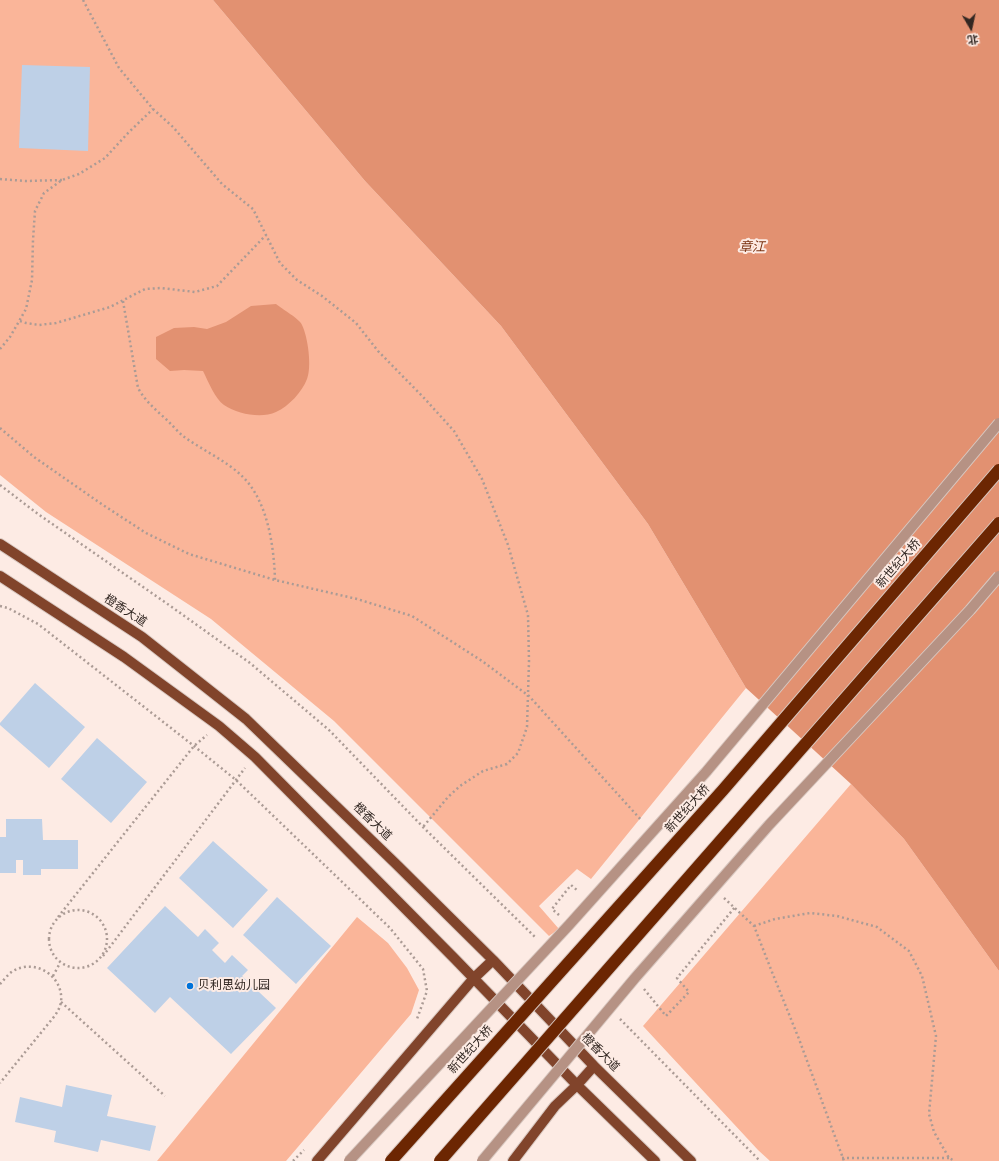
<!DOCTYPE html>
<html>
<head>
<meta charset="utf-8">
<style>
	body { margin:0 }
	#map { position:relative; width:999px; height:1161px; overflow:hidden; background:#fdebe4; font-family:Poppins,"Noto Sans SC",sans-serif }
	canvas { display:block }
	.north { position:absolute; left:951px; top:8px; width:40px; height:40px; -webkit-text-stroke:3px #fdebe4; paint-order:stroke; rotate:171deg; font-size:11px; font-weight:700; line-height:16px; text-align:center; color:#322722 }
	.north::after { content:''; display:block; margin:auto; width:14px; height:18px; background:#322722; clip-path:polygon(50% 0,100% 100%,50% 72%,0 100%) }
</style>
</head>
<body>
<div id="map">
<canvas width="999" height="1161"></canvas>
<div class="north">北</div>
</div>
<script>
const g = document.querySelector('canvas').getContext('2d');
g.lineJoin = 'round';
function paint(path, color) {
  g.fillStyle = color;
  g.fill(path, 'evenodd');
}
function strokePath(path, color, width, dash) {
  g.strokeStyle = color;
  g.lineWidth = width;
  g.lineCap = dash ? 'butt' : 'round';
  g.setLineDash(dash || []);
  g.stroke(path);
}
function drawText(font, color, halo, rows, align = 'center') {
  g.font = font + ' Poppins,"Noto Sans SC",sans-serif';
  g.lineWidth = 4;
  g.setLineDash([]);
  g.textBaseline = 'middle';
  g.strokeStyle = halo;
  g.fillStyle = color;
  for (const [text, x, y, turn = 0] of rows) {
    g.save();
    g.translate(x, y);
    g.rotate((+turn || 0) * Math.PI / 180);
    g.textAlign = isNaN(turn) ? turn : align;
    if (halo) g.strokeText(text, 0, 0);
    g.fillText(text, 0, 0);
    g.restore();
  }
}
const green = new Path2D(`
	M0,0H213L365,181L501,326L648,524L746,688L591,879L577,869L539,906L559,929L549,936L334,721L211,619L46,512L0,475Z
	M851,784L904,839L999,971V1161H770L758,1150L643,1026Z
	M357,917L388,943L407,968L419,990L411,1014L286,1161H157Z`);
const water = new Path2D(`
	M213,0H999V971L904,839L851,784L746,688L648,524L501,326L365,181Z
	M276,304C282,309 300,319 302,325C308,337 312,367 307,379C302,392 289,406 276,412C261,419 238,414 224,405C215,399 208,381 203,371L184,370L170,371L156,359V337L174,328L194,327L207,329L226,322L251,306Z`);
const building = new Path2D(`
	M22,65L90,67L88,151L19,148Z
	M35,683L85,727L49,768L0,725V723Z
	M97,738L147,782L111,823L61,779Z
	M6,819H42L43,840H78V869H41V875H23V860H16V873H0V837H6Z
	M213,841L268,890L233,928L179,878Z
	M277,897L331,946L296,984L243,935Z
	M165,906L198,937L205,929L219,943L212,950L225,963L232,955L248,970L242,976L276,1008L231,1054L170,997L155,1013L107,968Z
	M66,1085L112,1095L107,1116L156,1126L150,1151L101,1140L98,1152L54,1142L56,1131L15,1122L20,1097L62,1107Z`);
const path = new Path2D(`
	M83,0L119,68L153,109L173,127L222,184L253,209L280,263L297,280L322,296L356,323L378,351L425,399L454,431L482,479L508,545L528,615L529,661L527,727L518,753L507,764L483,771L460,786L448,797L423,827
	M0,179L26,181L62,180
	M123,301L138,388C145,401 157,411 168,421C173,426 178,432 183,436C202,450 227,461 243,477C268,502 274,547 275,580
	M20,321L26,323L39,325L56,323L110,307L145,289L161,288L195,292L217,286L266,235
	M0,349L10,337L26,309L32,280L33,240L35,211L44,193L62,180L79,174L105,158L128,133L153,109
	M0,428L34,457L103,505L146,533L189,554L275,580L357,599L412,616L482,661L529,696L642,821
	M0,485L38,514L169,605L250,663L329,730L423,827L536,938
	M0,606L8,608L38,624L194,746L236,780L390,928L423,969L427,991L417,1019
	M724,898L754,926L770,967L799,1039L844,1161
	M49 939a29 29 0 1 1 58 0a29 29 0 1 1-58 0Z
	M559,915L552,909L571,885L578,891
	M58,917L194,746L207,735
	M754,926L775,919L810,913L837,916L877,927L909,951L922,976L936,1036L929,1114L934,1132L949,1158L955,1161
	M103,956L245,768
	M53,976L60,963
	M0,984C4,980 8,974 13,971C35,958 64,976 61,1002C60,1008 57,1013 53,1018L0,1083
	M644,989L666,1016L689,992L677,978L735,907
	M61,1002L165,1096
	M620,1019L760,1161
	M842,1158H949
	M293,1161L304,1150`);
const major = new Path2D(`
	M0,544L142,637L246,719L395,863L493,960L594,1066L691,1161
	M0,576L124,657L219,726L255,757L454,958L577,1085L655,1161
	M317,1161L474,978L493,960
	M513,1161L555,1106L577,1085L594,1066`);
const minorBridge = new Path2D(`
	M349,1161L569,925L706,772L999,423
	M482,1161L635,978L769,825L970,610L999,576`);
const highwayBridge = new Path2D(`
	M391,1161L723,790L999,470
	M440,1161L999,523`);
const markers = [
	[190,986,4,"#0073da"]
];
const streetNames = [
	["新世纪大桥",899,564,-49],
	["橙香大道",125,611,33],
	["新世纪大桥",688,809,-48],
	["橙香大道",372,822,44],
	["新世纪大桥",471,1050,-48],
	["橙香大道",600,1053,45]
];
const poiNames = [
	["贝利思幼儿园",198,986]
];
const waterNames = [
	["章江",752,248]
];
paint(green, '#fab599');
paint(water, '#e29171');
paint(building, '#bed0e7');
strokePath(major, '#d8c8c1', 12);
strokePath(path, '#ab9b95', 2.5, [2, 3]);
strokePath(major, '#81442b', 10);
strokePath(minorBridge, '#d8c8c1', 12, []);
strokePath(highwayBridge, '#d8c8c1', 14, []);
strokePath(minorBridge, '#b69284', 10);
strokePath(highwayBridge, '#6c2602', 12);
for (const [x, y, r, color] of markers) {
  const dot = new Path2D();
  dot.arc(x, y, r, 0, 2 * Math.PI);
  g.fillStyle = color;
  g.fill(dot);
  strokePath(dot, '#fdebe4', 1.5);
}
drawText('12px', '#322722', '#fdebe4', streetNames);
drawText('12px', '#322722', '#fdebe4', poiNames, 'left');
drawText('italic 13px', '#79310f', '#fdebe4', waterNames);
</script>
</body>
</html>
